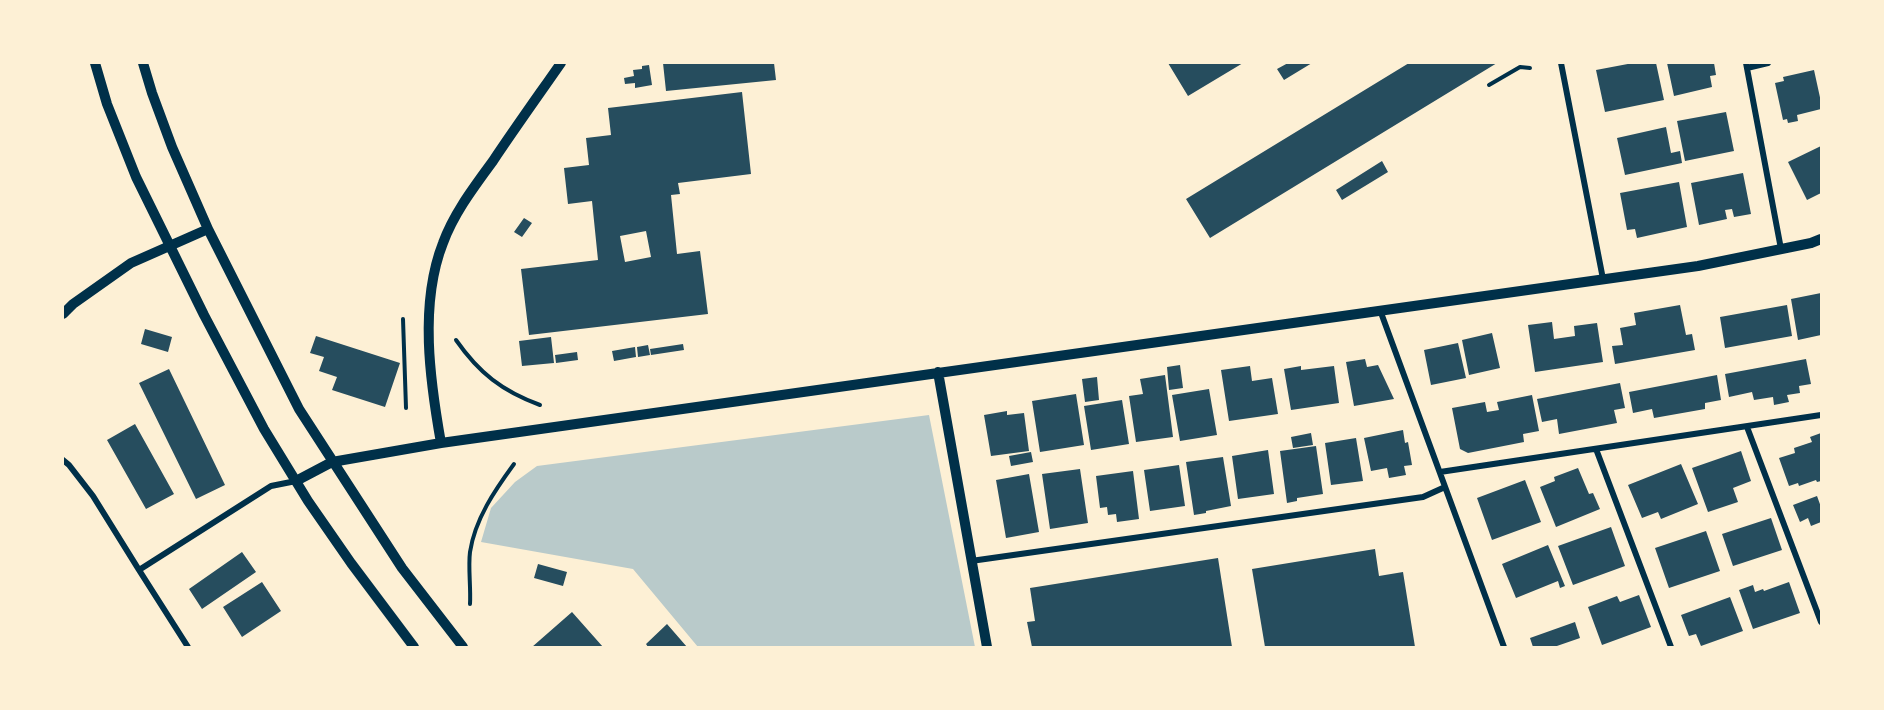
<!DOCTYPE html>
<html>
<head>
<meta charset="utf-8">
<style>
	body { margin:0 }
	#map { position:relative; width:1884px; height:710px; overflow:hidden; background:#fdf0d5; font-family:"IBM Plex Sans",sans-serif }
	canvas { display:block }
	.frame { position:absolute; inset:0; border:64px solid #fdf0d5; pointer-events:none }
</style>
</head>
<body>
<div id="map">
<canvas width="1884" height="710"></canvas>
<div class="frame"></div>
</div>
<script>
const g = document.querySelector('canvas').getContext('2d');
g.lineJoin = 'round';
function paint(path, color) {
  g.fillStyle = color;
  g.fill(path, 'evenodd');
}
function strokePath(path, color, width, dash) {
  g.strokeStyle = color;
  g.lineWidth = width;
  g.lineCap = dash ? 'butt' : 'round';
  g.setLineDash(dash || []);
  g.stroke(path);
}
const green = new Path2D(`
	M929,415L975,647H698L633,569L481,542L491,508L515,482L537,466Z`);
const building = new Path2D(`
	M663,63H774L776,80L666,91Z
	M1168,63H1243L1188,96Z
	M1288,63H1312L1284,80L1277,69Z
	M1409,63H1497L1210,238L1186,199Z
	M1633,63H1656L1664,100L1605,112L1596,70Z
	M1667,63H1714L1716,75L1710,76L1712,87L1674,96Z
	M649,65L652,85L635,88V83L625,84L624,78L634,76L633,70L642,69V66Z
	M1814,70L1821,102V109L1797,115L1798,121L1788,123L1787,119L1783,120L1775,83L1784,81L1783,77Z
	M742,92L751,174L678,183L680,194L671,195L677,254L700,251L708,314L529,335L521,269L598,260L592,201L568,204L564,168L589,165L586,138L611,135L608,108ZM646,231L651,257L625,262L620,236Z
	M1726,112L1734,151L1685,161L1677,121Z
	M1666,127L1671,153L1680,151L1682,163L1625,175L1617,138Z
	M1821,146V193L1807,200L1788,162Z
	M1382,161L1388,172L1342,200L1336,190Z
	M1743,173L1751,214L1734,217L1732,209L1725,210L1727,219L1699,225L1691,183Z
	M1679,182L1687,227L1637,238L1635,229L1627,230L1620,193Z
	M524,218L532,223L522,237L514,232Z
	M1821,293V335L1798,340L1791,299Z
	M1680,305L1686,335L1692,334L1695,350L1615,364L1612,346L1623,345L1620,328L1636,325L1634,313Z
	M1787,305L1792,336L1725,348L1720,317Z
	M1552,322L1554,339L1575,336L1574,326L1597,323L1603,362L1535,372L1528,325Z
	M145,329L172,337L168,352L141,344Z
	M1492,333L1500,368L1469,375L1462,340Z
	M316,336L400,363L385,407L332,390L337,377L319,371L324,357L310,353Z
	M551,337L554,363L522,366L519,341Z
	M1458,343L1466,378L1431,385L1424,350Z
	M683,344L684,350L651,355L650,349Z
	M648,345L650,355L638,357L637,347Z
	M635,347L636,357L614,361L612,351Z
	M577,352L578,360L556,363L555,355Z
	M1365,359L1367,367L1378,365L1394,399L1354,406L1346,362Z
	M1806,359L1811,384L1799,386L1800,393L1787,395L1789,402L1774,405L1773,397L1754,400L1752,392L1729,397L1725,374Z
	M1180,365L1183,388L1169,390L1167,367Z
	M1250,366L1252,381L1272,378L1278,414L1229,421L1221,370Z
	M1301,366V370L1334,366L1339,403L1291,410L1284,369Z
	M169,369L225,485L196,499L139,383Z
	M1165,375L1173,437L1136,442L1129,396L1143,394L1140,379Z
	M1717,375L1721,400L1705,403V409L1654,418L1652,409L1633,413L1629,392Z
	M1097,377L1099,400L1085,402L1082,379Z
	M1620,383L1625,408L1614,410L1617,423L1559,434L1557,419L1542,422L1537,399Z
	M1209,389L1217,435L1180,441L1172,395Z
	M1076,394L1084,445L1040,452L1032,401Z
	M1532,395L1539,431L1523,434L1524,442L1468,453L1460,449L1452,408L1485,402L1487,412L1499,410L1497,402Z
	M1122,400L1129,444L1091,450L1084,406Z
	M1007,411V415L1024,413L1029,451L991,456L984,415Z
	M135,424L174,494L146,509L107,440Z
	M1403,430L1405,443L1408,442L1412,465L1404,466L1406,475L1389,478L1387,468L1371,471L1364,438Z
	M1311,433L1313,445L1293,448L1291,437Z
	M1821,433V481L1817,482L1816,480L1799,486L1798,483L1789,486L1779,458L1795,453L1794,448L1812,442L1810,437Z
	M1356,438L1363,481L1331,485L1325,443Z
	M1316,446L1323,494L1297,498V501L1287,503L1280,451Z
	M1268,450L1274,494L1238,499L1232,456Z
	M1741,451L1751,481L1733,488L1738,502L1708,512L1692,468Z
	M1031,452L1033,462L1011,466L1009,456Z
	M1223,457L1231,506L1206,511V513L1194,515L1186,462Z
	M1681,464L1698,504L1661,519L1658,512L1642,518L1628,485Z
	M1179,465L1185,506L1150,511L1144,470Z
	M1578,468L1589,494L1593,493L1600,509L1556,527L1540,487L1555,481L1554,477Z
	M1080,469L1088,523L1050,529L1042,474Z
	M1133,471L1139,519L1117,522L1116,514L1108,515L1107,507L1100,508L1096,476Z
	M1029,474L1039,532L1006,538L996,480Z
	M1525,480L1541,522L1492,540L1477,498Z
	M1817,496L1821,507V522L1811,526L1808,518L1800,522L1793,505Z
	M1771,518L1782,550L1733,566L1722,534Z
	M1611,527L1625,566L1573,585L1558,546Z
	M1706,531L1720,571L1669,588L1655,548Z
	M1548,545L1565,586L1560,588L1558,581L1516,598L1502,564Z
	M1375,549L1379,576L1403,572L1415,647H1265L1252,569Z
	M242,552L256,572L202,609L189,589Z
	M1218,558L1232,647H1032L1027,622L1035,621L1030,588Z
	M538,564L567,572L563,586L534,578Z
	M262,582L281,611L242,637L223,607Z
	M1789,582L1800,613L1753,629L1739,590L1753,585L1755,592L1763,589L1764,591Z
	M1639,595L1651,627L1602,645L1588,607L1617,596L1620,602Z
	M1730,597L1743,631L1701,646L1696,634L1689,636L1681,615Z
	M572,612L603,647H532Z
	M1575,622L1580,638L1554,647H1533L1530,638Z
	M667,624L687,647H648L646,644Z`);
const path = new Path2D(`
	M1489,85L1520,67L1530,68
	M403,319L406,408
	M456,340C479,373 502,391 540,405
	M470,604C471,587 468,568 470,552C475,519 495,490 514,464`);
const minor = new Path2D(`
	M1561,63L1603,279
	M1746,63L1781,249
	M1747,68L1768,63
	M1380,310L1504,647
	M1747,427L1821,622
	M1596,449L1671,647
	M63,460L69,465L93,496L139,570L271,486L296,481
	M1440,472L1821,415
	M971,561L1423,497L1445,487
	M139,570L188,647`);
const tertiary = new Path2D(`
	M95,63L107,104L136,177L204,315L264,429L308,501L351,563L414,647
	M143,63L152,93L172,147L208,229L299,409L402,568L463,647
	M63,314L73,304L131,263L208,229
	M938,372L987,647
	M441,443C430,381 419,304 443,243C454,213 474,187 493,161C515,128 538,96 561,63
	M296,481L332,462L441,443L1698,266L1811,243L1821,239`);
paint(green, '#b9caca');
paint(building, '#264d5e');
strokePath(path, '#003049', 4);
strokePath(minor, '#003049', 6);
strokePath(tertiary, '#003049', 10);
</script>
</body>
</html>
